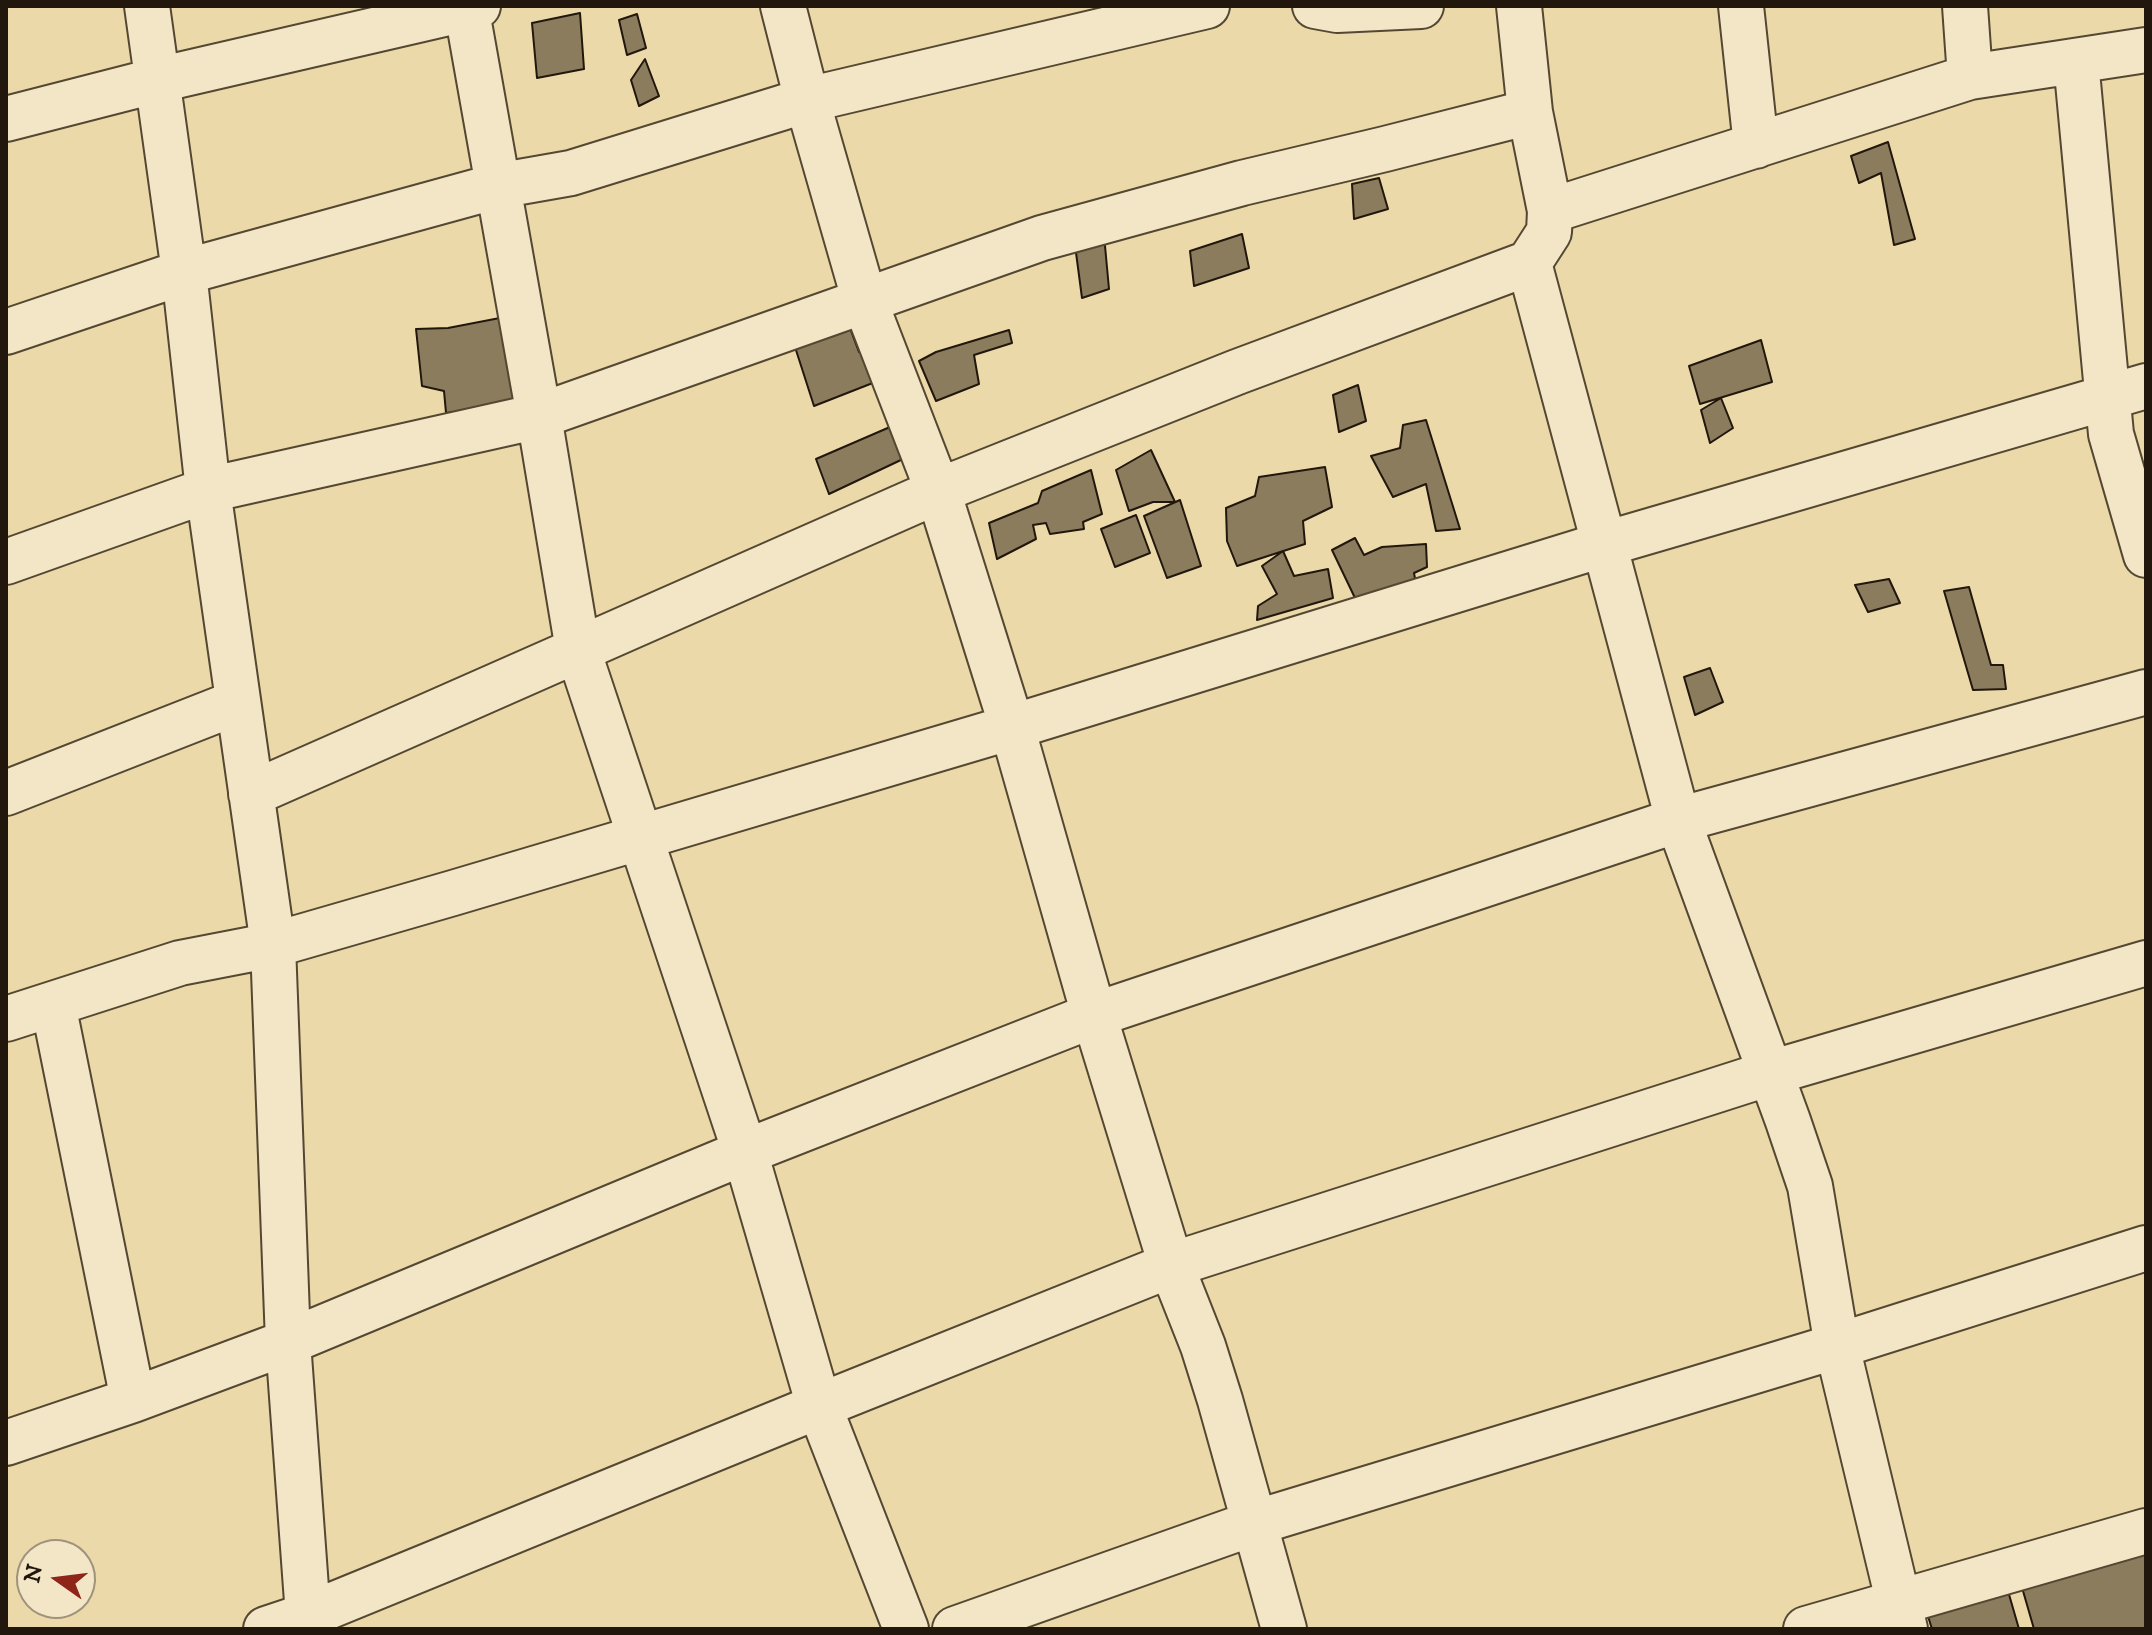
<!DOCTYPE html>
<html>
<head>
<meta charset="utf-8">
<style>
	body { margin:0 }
	#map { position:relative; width:2152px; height:1635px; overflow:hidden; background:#ecd9a9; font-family:"IM FELL DW Pica",serif }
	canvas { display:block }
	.frame { position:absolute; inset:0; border:8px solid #21170c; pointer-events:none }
	.north { position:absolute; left:16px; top:1539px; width:80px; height:80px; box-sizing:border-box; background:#f3e6c7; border:2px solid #9f937c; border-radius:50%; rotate:284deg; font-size:22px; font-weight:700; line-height:32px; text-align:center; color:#21170c }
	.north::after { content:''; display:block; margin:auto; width:28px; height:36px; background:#8f2418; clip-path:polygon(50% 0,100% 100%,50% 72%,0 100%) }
</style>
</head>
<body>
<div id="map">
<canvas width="2152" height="1635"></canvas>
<div class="frame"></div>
<div class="north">N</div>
</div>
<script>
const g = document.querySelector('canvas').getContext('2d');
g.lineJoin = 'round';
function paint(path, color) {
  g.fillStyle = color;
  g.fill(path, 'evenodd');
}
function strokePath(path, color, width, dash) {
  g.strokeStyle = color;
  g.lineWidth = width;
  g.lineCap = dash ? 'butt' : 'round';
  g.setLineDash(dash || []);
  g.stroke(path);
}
const building = new Path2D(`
	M580,13L584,69L537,78L532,23Z
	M637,14L646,48L627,55L619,20Z
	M645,59L659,96L639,106L631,80Z
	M1888,142L1915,239L1894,245L1881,173L1859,183L1851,156Z
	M1379,178L1388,209L1354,219L1352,184Z
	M1242,234L1249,268L1194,286L1190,251Z
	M1104,235L1109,289L1082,298L1075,245Z
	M505,317L522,404L446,413L444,391L422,386L416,329L448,328Z
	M850,328L859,352L878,346L888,377L814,406L795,347Z
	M1009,330L1012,343L974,355L979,384L936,401L919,361L936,352Z
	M1761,340L1772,382L1700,404L1689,366Z
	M1358,385L1366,421L1339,432L1333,395Z
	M1721,398L1733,428L1710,443L1701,410Z
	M1426,420L1460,529L1436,531L1426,484L1393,497L1371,456L1400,448L1403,425Z
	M890,427L903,459L829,494L816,459Z
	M1151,450L1175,502H1153L1129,511L1116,470Z
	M1325,467L1332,507L1303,521L1305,544L1237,566L1227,541L1226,508L1255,496L1259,477Z
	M1091,470L1102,514L1083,522L1084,529L1050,534L1046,523L1033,525L1036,539L997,559L989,523L1038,503L1042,491Z
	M1180,500L1201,566L1167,578L1144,516Z
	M1136,515L1150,553L1115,567L1101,529Z
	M1355,538L1364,555L1382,547L1426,544L1427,567L1414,573L1416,584L1355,598L1332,550Z
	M1283,551L1294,576L1328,569L1333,598L1257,620L1258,606L1277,594L1262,566Z
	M1889,579L1900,603L1868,612L1855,585Z
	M1969,587L1991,665H2003L2006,689L1973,690L1944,591Z
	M1710,668L1723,702L1695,715L1684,677Z
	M2146,1548V1629H2034L2021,1584Z
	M2006,1584L2019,1629H1932L1926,1610Z`);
const minor = new Path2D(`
	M147,6L184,272L208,490L273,945L288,1342L309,1629
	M466,6L539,416L578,650L745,1152L819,1406L906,1629
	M783,6L807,100L865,302L938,491L1012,727L1094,1015L1171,1265L1203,1346L1220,1400L1284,1629
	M1315,6L1337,10L1421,6
	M1741,6L1756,146
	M1965,6L1970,77
	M2076,61L2111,434L2146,555
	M6,119L158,80L478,6
	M1550,211L1970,77L2146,50
	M1529,263L1678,820L1788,1121L1810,1186L1837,1346L1905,1629
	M6,332L184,272L497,186L571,173L807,100L1207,6
	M6,562L208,490L539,416L1042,238L1242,183L1385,149L1530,112
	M6,793L238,702
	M251,794L938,491L1237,372L1529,263L1549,232L1550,211L1530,112L1519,6
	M53,1004L133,1400
	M6,1019L180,963L273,945L453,893L1012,727L1605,544L2146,386
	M6,1443L133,1400L288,1342L745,1152L1094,1015L1678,820L2146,692
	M266,1629L308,1615L819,1406L1171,1265L1770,1073L2146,963
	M955,1629L1254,1523L1837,1346L2146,1248
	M1806,1629L2146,1531`);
paint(building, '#8b7c5e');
strokePath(building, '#21170c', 2);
strokePath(minor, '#544833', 48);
strokePath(minor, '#f3e6c7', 44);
</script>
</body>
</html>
